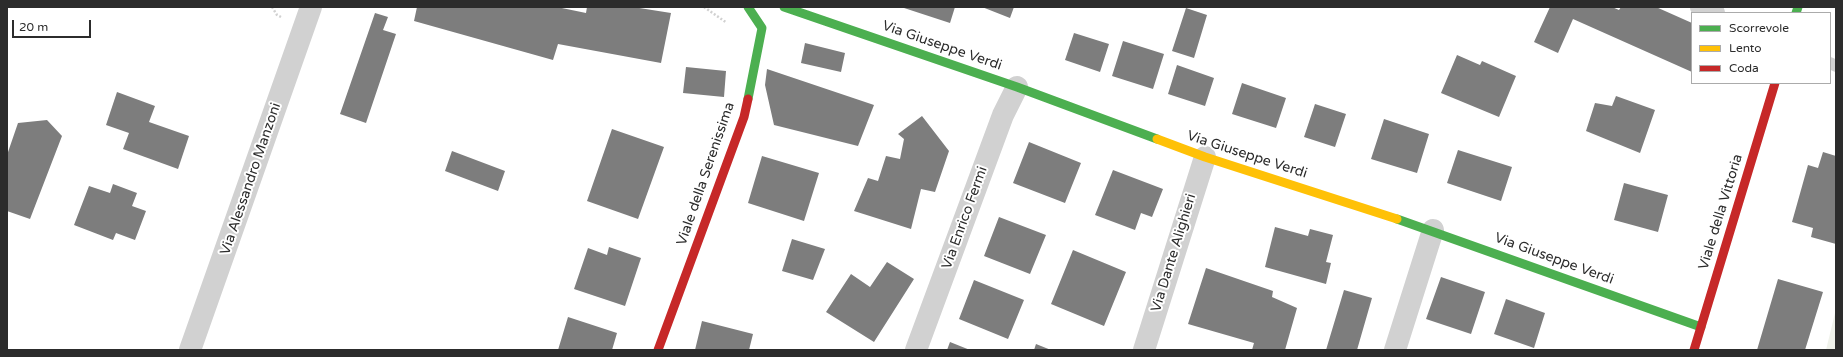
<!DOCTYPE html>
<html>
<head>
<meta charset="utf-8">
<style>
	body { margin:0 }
	#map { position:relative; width:1843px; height:357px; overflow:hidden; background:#fff; font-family:"Varela Round",sans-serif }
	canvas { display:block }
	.frame { position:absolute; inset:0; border:8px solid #2c2c2c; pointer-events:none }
	.legend { position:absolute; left:1691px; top:12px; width:140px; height:72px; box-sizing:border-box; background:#fff; border:1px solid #ababab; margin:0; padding:5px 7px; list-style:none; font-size:12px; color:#2c2c2c }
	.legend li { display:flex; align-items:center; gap:8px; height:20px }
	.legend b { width:20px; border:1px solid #ababab }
	.scale { position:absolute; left:12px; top:20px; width:79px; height:18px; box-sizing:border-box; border:2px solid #2c2c2c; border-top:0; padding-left:5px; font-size:12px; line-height:14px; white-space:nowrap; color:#2c2c2c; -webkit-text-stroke:3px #fff; paint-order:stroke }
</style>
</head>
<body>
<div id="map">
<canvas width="1843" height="357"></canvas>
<div class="frame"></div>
<ul class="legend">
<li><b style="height:5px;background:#4caf50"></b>Scorrevole</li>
<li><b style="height:5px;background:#ffc107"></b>Lento</li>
<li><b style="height:5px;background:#c62828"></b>Coda</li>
</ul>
<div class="scale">20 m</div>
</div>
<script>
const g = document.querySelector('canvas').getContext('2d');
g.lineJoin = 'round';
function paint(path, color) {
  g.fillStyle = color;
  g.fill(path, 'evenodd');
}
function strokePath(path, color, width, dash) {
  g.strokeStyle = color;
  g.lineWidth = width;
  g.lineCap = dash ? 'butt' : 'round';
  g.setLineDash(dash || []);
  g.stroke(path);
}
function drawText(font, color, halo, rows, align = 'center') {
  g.font = font + ' "Varela Round",sans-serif';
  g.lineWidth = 4;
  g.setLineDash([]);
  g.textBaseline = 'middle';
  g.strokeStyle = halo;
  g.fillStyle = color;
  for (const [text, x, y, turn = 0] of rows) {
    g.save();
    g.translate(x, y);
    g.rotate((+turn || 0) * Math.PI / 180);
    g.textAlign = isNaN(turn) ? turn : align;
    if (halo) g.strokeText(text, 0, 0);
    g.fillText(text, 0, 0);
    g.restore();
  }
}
const green = new Path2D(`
	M1836,309V350H1826Z`);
const building = new Path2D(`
	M417,7H557L586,13L587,7H633L671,13L661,63L558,44L553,60L414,21Z
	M901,7H955L950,23Z
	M982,7H1014L1010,18Z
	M1550,7H1612L1619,10L1621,7H1656L1692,23V72L1573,19L1558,53L1534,42Z
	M1186,8L1207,15L1194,58L1172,51Z
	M375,13L388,17L383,30L396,34L366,123L340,114Z
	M1074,33L1109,44L1100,72L1065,60Z
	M1123,41L1164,54L1153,89L1112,76Z
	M805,43L845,53L841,72L801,63Z
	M1457,55L1480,65L1482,61L1516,76L1499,117L1441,93Z
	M1177,65L1214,78L1205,106L1168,94Z
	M686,67L726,71L724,97L683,93Z
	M767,69L874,105L858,146L774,125L765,85Z
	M1242,83L1286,98L1276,128L1232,114Z
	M117,92L155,106L149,122L189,136L178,169L123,149L129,133L106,125Z
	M1616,96L1655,110L1640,153L1586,131L1595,103L1612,106Z
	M1315,104L1346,114L1335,147L1304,137Z
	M922,116L949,151L935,192L921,189L911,229L854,211L868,178L878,181L886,156L900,159L904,139L898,134Z
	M1384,119L1429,134L1417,173L1371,159Z
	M47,120L62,136L30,219L7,211V155L18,123Z
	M612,129L664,147L638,219L587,201Z
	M1029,142L1081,163L1065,203L1013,183Z
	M1458,150L1512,167L1501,201L1447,183Z
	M452,151L505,171L498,191L445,171Z
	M1823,152L1836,156V244L1811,237L1813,228L1792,222L1808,165L1818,168Z
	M762,156L819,173L804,221L748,203Z
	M1113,170L1163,189L1152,217L1141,213L1135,230L1095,215Z
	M1624,183L1668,195L1658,232L1614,220Z
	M113,184L137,193L132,206L146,211L135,240L116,233L113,240L74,225L89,186L110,193Z
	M999,217L1046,235L1030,274L984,256Z
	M1275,227L1308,236L1310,229L1333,235L1326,262L1331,263L1326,284L1265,267Z
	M792,239L825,249L813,280L782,271Z
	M609,247L641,258L625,306L574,289L588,248L607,255Z
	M1073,250L1126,272L1104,326L1051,304Z
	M887,262L914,279L874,342L826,312L851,274L870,287Z
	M1206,268L1273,291L1272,297L1297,308L1285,350H1252L1254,343L1188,324Z
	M1441,277L1485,292L1471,334L1426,319Z
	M1778,279L1823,292L1805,350H1757Z
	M974,280L1024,300L1008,339L959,319Z
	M1344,290L1372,298L1357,350H1326Z
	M1506,299L1545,313L1534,348L1494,334Z
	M568,317L617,333L612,350H558Z
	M702,321L753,334L749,350H695Z
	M950,342L970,350H947Z
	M1036,344L1051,350H1034Z`);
const path = new Path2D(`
	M272,7L277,15L281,17
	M704,7L727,23`);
const lane = new Path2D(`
	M1830,63L1836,66`);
const street = new Path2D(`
	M1701,7L1714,13
	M190,350L311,7
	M916,350L1003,115L1017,87
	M1144,350L1205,157
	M1395,350L1433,230`);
const fast = new Path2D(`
	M784,7L1017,87L1157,139
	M1796,13L1798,7
	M748,99L762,28L748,7
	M1397,219L1701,327`);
const slow = new Path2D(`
	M1157,139L1205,157L1397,219`);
const jam = new Path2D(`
	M658,350L744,117L748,99
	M1694,350L1775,83`);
const streetNames = [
	["Via Giuseppe Verdi",942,46,19],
	["Via Giuseppe Verdi",1247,155,18],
	["Viale della Serenissima",706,174,-71],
	["Via Alessandro Manzoni",251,179,-71],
	["Viale della Vittoria",1721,212,-73],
	["Via Enrico Fermi",965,218,-70],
	["Via Dante Alighieri",1174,253,-73],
	["Via Giuseppe Verdi",1554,259,20]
];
paint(green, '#f0f2eb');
paint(building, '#7d7d7d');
strokePath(path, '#d1d1d1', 2.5, [2, 2]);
strokePath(lane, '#d1d1d1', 12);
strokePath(street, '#d1d1d1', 22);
strokePath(fast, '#4caf50', 9);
strokePath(slow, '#ffc107', 9);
strokePath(jam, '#c62828', 9);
drawText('14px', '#2c2c2c', '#fff', streetNames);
</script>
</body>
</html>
